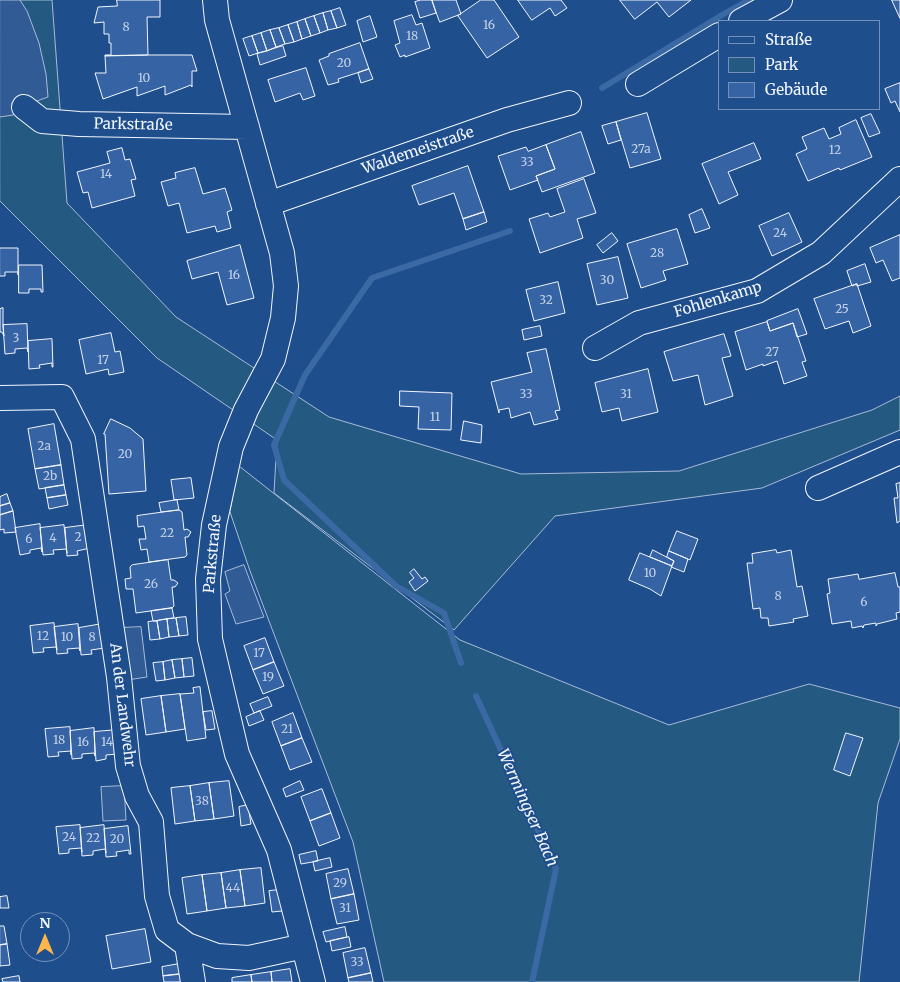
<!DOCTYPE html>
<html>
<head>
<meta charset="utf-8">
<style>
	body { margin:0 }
	#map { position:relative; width:900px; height:982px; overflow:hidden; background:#1f4e8c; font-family:Merriweather,serif }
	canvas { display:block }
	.legend { position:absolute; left:718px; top:20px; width:162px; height:90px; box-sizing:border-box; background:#1f4e8c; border:1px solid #7391ba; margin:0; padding:6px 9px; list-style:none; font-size:15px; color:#f2f6ff }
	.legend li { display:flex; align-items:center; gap:10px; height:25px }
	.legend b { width:25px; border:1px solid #7391ba }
	.north { position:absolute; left:20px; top:912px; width:50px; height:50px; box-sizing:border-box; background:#1f4e8c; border:1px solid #7391ba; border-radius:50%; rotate:0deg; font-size:14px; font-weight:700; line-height:20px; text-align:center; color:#f2f6ff }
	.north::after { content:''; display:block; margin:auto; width:18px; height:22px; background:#ffb74d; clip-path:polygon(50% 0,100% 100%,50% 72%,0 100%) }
</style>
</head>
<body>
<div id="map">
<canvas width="900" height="982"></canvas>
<ul class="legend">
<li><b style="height:6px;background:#1f4e8c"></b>Straße</li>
<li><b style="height:14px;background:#245a82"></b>Park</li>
<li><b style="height:14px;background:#3563a3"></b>Gebäude</li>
</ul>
<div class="north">N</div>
</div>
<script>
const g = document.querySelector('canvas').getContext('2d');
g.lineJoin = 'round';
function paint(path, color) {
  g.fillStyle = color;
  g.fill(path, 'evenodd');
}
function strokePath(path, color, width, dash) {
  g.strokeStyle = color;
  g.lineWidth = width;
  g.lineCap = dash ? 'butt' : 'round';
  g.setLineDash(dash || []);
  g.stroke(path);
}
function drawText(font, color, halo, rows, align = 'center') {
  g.font = font + ' Merriweather,serif';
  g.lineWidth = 4;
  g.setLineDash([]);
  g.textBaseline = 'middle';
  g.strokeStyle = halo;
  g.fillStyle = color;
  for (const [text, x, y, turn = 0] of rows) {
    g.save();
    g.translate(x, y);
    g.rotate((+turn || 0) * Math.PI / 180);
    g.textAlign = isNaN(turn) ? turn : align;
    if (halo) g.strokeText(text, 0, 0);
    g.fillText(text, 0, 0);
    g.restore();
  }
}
const green = new Path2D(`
	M0,0H52L67,203L176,317L329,417L521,474L679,471L872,410L900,396V430L762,488L555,516L454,630L274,493L277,440L157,358L0,201Z
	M239,466L460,640L669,725L809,684L900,708V739L878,803L859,982H384L353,842L250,571L230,512Z`);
const parking = new Path2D(`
	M0,0H20L27,11L39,43L46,74L48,97L34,102L13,115L0,117Z
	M244,565L264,617L236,624L225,594L230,591L225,572Z
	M141,627L147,677L127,680L120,628Z
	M124,786L126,820L103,821L101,787Z`);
const stream = new Path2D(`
	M602,88L722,15L749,0
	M461,663L444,613L396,586L284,480L274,445L305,375L372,278L510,231
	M476,696L556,869L532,982`);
const building = new Path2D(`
	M117,0H160V17H147L148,55L105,56V55H111V43H109V34H104V22L94,23L98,7L117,6Z
	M421,0H432L436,13L420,18L415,2Z
	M432,0H456L461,14L440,22Z
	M481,0H494L519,37L487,58L458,16Z
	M518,0H561L567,8L555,16L550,8L532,20Z
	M620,0H691L669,17L657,2L635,19Z
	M892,0H900V18Z
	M340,8L346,25L337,28L331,11Z
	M331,11L337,28L328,30L323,13Z
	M323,13L328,30L320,33L314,16Z
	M412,15L416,25L422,23L430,48L405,57V55L400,57L395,45L400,43L394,21Z
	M314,16L320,33L311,36L305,19Z
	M370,16L377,37L363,42L357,21Z
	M305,19L311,36L302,39L297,22Z
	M297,22L302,39L294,42L288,25Z
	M288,25L294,42L285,44L279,28Z
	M279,28L285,44L276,47L270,30Z
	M270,30L276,47L267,51L261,33Z
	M261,33L267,51L258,53L252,36Z
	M252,36L258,53L249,56L243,39Z
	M360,43L369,69L338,79L339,82L328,85L319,60L329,56V54Z
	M283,46L286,56L260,65L257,54Z
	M148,55H192L197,71H192V87L191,85L165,95V86L137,96V87L103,99L95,73H106L105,56Z
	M306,68L315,96L303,100L300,93L275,102L268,80Z
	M369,69L373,79L361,83L358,73Z
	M900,83V112L895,101L891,103L885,89Z
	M647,113L661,159L630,168L616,122Z
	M871,114L880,133L869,137L861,118Z
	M856,120L872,157L840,170L839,168L808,181L796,154L807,149L802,137L824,128L829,139L841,134L839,128Z
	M616,122L621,140L608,144L602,126Z
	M581,132L595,173L542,192L536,176L555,169L546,145Z
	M754,143L761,159L728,172L738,195L719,204L702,164Z
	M546,145L555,169L536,176L538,180L510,190L498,156L526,147L528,151Z
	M122,148L125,160L130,159L136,179L131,180L135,196L92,208L88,192L83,193L77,172L110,163L107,152Z
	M468,166L484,212L463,219L454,193L419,205L412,186Z
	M195,168L203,194L225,188L232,210L227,212L231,228L217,232L215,226L187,233L179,203L168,206L161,182L176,178L175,173Z
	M584,179L596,213L577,219L583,238L540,253L529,219L548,213L550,217L565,212L557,189Z
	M702,209L710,228L695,233L689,215Z
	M484,212L487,222L466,230L463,219Z
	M789,213L802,242L772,256L759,226Z
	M677,229L688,264L663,271L666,280L641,288L627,244Z
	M612,233L618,241L603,253L597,245Z
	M900,235V278L892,281L883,260L876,263L870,248Z
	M240,245L254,298L227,305L218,272L192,279L187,261Z
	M0,248H18V275V272H5V276H0Z
	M618,257L628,298L597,305L587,264Z
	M865,264L871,282L857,286V284L852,286L847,271Z
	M19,265H42L43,292H41V289H29V293H19Z
	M558,282L565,313L534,321L526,290Z
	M857,284L871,326L853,333L849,321L825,329L814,299Z
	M3,308V325L4,336L2,332H0V309Z
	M798,309L807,334L797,337L793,323L770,331L767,321Z
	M767,322L770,331L793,323L806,361L802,362L807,376L784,384L777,361L763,366V364L746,370L735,332Z
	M27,324L28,352L27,348L15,349V353L5,354L3,325Z
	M540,326L542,336L524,340L522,330Z
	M111,333L115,352L120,351L124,372L109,375L108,369L86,374L79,340Z
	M724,334L731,356L722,358L733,396L705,405L698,375L673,381L664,352Z
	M52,339L53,367H52V363L39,365L40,368L29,369L28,341Z
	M546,349L560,410L555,411L558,419L534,425L530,412L511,418L509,408L499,410V413L491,382L532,372L527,353Z
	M648,369L658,412L622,421L619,408L602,412L595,383Z
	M400,391L452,393L451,430L418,429L419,407L400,406Z
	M111,419L130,428L143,439L146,491L109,494L105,434H104Z
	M464,421L482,425L481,443L461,440Z
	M54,424L61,465L35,469L28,429Z
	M61,465L64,485L39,489L35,469Z
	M191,478L194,498L174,500L171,480Z
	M900,483V521L897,523L894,498H898L896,484Z
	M64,485L66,495L47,498L45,488Z
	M7,494L10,503L0,506V497Z
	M66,495L68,505L49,509L47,498Z
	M177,500L179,510L161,512L159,503Z
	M10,503L13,511L0,515V506Z
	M179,510L182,512L184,530L187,529L191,532L188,537H185L187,555L185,557L149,562L147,549L141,550L139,539H146L144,526L138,527L137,516Z
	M13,511L16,532L4,533V529L0,530V515Z
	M40,524L42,552L41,548L30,550V553L20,555L15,528Z
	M64,525L67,553L66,549L53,550L54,554L43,555L40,528Z
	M88,525L90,548L77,551L78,555L67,556L65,528Z
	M677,531L698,539L690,560L669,551Z
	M653,550L674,561L672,566L650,557Z
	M776,550L777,553L791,550L797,587L802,586L808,616L793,619L794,622L769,626L768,618H761L760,608L753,609L747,563H753L752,554Z
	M669,551L688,559L684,572L671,567L674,561L667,557Z
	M640,553L672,566L661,596L650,589L629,580Z
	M168,560L171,580H174L178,583L175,587H172L174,606L172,608L136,613L133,589H126L125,579L131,578L130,567L132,565Z
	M414,569L422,579L425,577L428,581L415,591L409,582L414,578L410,573Z
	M895,573L898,587H900V612L896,613L897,619L877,624L876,626V623L864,625L863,628L862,626L852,628L851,621L832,624L827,594L830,593L828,579L858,574L859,579Z
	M172,608L174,618L153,621L151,611Z
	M186,617L188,635L179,636L176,618Z
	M174,618H176L179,636L169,637L167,619Z
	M167,619L169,637L160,639L157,621Z
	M153,621H157L160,639L150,640L148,622Z
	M54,623L57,650L56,647L43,648L44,652L33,653L30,626Z
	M78,624L80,651L79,648L67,649L68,653L57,654L54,627Z
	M102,624L104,648L91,650L92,654L81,655L79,628Z
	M265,638L274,662L253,670L244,646Z
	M192,658L194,676L184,677L182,659Z
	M182,659L184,677L175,678L172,660Z
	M172,660L175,678L165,680L163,662Z
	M163,662L165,680L156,681L153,663Z
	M274,662L284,686L263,694L253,670Z
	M200,687L206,738L187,741L180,694L194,693L193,688Z
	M180,694L185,729L166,732L161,696Z
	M161,696L166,732L146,735L141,699Z
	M268,697L272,706L254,713L250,704Z
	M212,711L215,729L206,730L203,712Z
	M260,711L264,720L249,726L246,717Z
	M293,713L302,738L281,746L272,722Z
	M70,727L71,755V751L58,752L59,756L48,757L45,729Z
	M94,728L95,756L94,753L82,754V758L72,759L70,731Z
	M117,730L118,754L106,755V759L96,761L94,732Z
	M846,733L863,738L850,776L834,770Z
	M302,738L312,762L290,770L281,746Z
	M229,781L234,816L214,819L209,783Z
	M300,781L304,790L286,797L283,789Z
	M209,783L214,819L195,821L190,786Z
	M190,786L195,821L175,824L171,788Z
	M322,789L331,813L310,821L301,797Z
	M248,805L251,824L241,826L239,807Z
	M331,813L340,838L319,846L310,821Z
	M80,825L82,852L81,848L69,849V853L59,854L56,827Z
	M104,825L106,853L105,849L93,851V855L82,856L80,828Z
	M128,826L131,854H129V850L116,852L117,856L106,857L104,829Z
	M316,851L318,861L301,864L299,855Z
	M330,858L332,867L315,871L313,862Z
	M261,868L265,903L245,906L240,870Z
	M348,869L354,894L331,899L326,874Z
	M240,870L245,906L226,908L221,873Z
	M221,873L226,908L207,911L202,875Z
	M202,875L207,911L187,914L182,878Z
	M279,890L282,911L272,912L269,891Z
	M354,894L359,920L337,924L331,899Z
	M7,896L9,908H0V897Z
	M0,926H4L7,944L0,945Z
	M345,927L347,937L326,942L323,932Z
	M145,929L151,962L112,969L106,936Z
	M349,937L351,947L332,951L330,941Z
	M7,944L10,965L0,966V945Z
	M365,948L371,973L348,978L343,953Z
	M179,964L181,974L163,976L162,967Z
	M290,969L292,982H272L271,972Z
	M271,972L272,982H252L251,975Z
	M371,973L373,982H349L348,978Z
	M181,974L182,982H164L163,976Z
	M251,975L252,982H232V978Z
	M19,976L20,982H3L2,979Z`);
const minor = new Path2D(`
	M215,0L217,20L282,253L286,286L283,318L273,359L246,410L231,447L214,525L208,579L210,639L237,754L279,850L313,982
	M741,21L780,0
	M638,84L719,35
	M24,107L42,121L79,124L247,127
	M268,204L507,120L569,103
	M595,348L639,323L757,291L821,253L900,179
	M0,398L62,397L83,439L119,677L128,766L137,796L151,822L157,896L167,930L187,945L217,956L249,958L304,946
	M818,488L900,452
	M187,945L193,982`);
const numberNames = [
	["16",489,26],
	["8",126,28],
	["18",412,37],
	["20",344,64],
	["10",144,79],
	["27a",641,150],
	["12",835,151],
	["33",527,163],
	["14",106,175],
	["24",780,234],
	["28",657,254],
	["16",234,276],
	["30",607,281],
	["32",546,301],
	["25",842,310],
	["3",16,339],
	["27",772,353],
	["17",103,361],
	["33",526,395],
	["31",626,395],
	["11",435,418],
	["2a",44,447],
	["20",125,455],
	["2b",50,477],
	["22",167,534],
	["2",78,538],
	["4",53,539],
	["6",29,540],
	["10",650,574],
	["26",151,585],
	["8",778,597],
	["6",864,603],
	["12",43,637],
	["10",67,638],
	["8",92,638],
	["17",259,654],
	["19",268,678],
	["21",287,730],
	["18",59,741],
	["16",83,743],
	["14",107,743],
	["38",202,802],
	["24",69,838],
	["22",93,839],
	["20",117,840],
	["29",340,884],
	["44",233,889],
	["31",345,909],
	["33",357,963]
];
const streetNames = [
	["Parkstraße",133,125,1],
	["Waldemeistraße",418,151,-19],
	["Fohlenkamp",718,300,-17],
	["Parkstraße",213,554,-85],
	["An der Landwehr",122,705,83]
];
const waterNames = [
	["Wermingser Bach",527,808,66]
];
paint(green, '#245a82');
strokePath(green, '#a8bbd7', 1);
paint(parking, '#305b95');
strokePath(parking, '#a8bbd7', 1);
strokePath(stream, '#3b69a3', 6);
paint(building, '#3563a3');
strokePath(building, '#f2f6ff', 1);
strokePath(minor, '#f2f6ff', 26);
strokePath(minor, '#1f4e8c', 24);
drawText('12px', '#c3d1e8', null, numberNames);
drawText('15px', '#f2f6ff', '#1f4e8c', streetNames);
drawText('italic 16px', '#f2f6ff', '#1f4e8c', waterNames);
</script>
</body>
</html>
